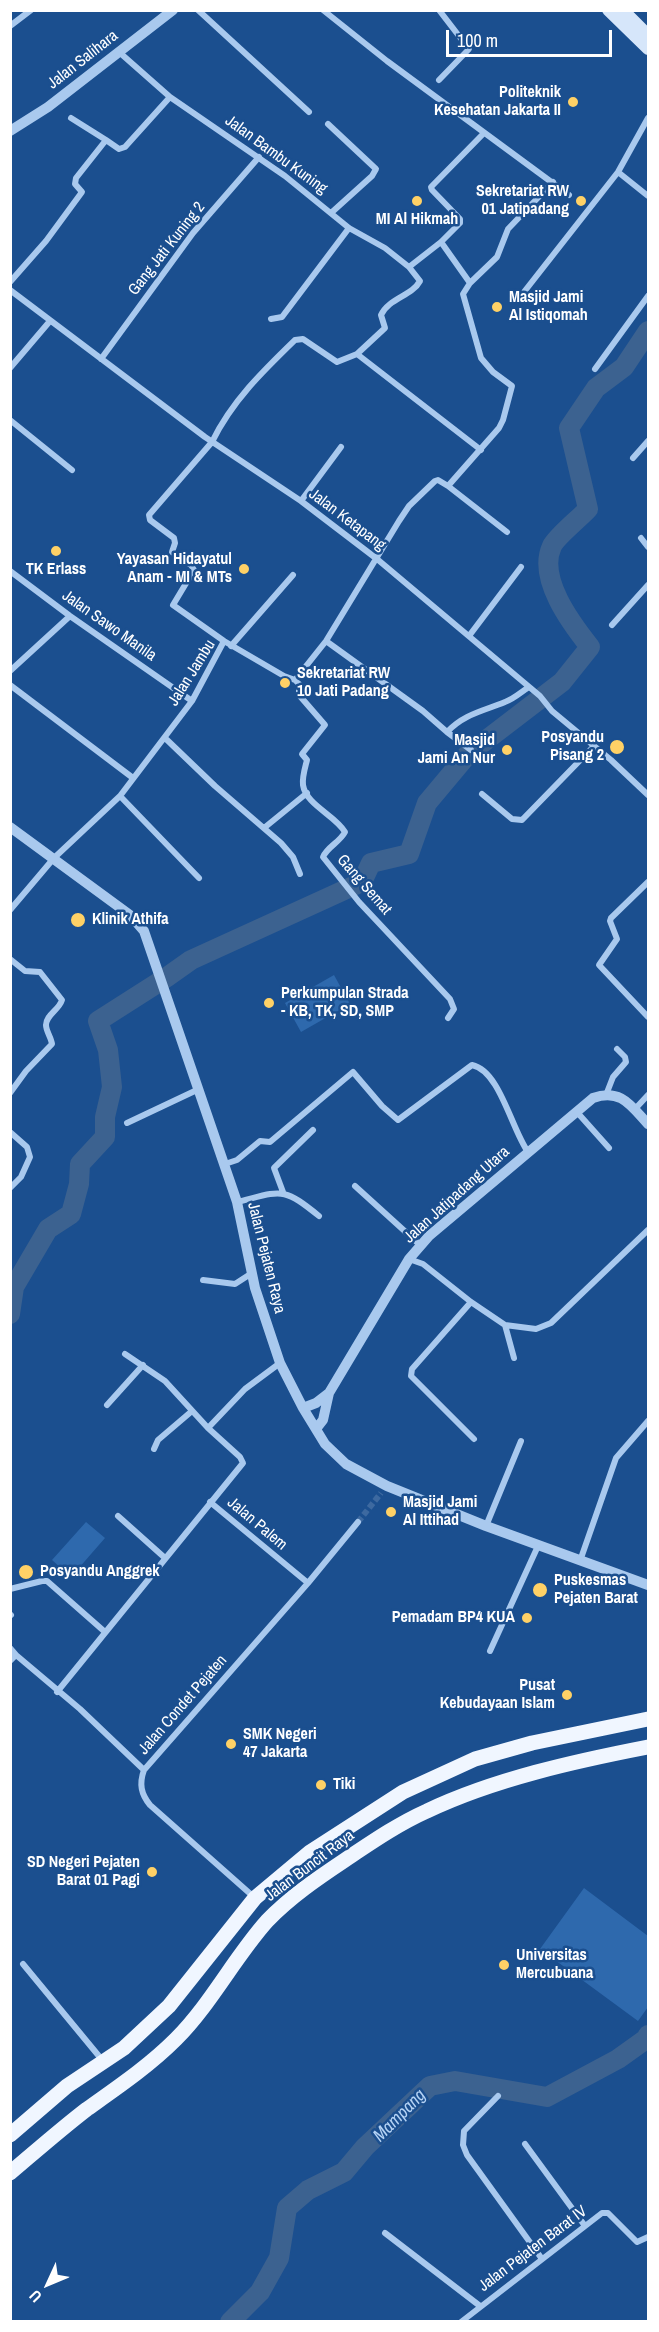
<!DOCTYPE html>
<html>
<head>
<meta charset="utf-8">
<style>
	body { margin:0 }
	#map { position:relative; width:659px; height:2332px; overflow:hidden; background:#1b4f8f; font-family:"Archivo Narrow",sans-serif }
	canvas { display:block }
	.frame { position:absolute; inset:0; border:12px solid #fff; pointer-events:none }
	.north { position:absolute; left:18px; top:2254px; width:60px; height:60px; -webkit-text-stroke:4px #1b4f8f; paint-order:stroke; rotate:226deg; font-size:16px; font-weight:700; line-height:24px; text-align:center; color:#fff }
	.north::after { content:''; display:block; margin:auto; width:21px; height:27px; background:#fff; clip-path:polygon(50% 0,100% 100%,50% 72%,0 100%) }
	.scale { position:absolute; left:446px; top:30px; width:166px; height:27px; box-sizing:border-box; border:3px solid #fff; border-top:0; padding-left:8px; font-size:18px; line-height:21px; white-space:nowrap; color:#fff; -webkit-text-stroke:4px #1b4f8f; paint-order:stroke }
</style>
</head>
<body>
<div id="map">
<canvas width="659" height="2332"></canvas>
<div class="frame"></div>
<div class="north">U</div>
<div class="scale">100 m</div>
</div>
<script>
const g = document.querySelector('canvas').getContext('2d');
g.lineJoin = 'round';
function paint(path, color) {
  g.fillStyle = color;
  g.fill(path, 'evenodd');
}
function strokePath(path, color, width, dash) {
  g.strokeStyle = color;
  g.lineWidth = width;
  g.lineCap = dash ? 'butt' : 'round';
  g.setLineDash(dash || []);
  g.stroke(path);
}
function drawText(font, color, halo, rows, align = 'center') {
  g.font = font + ' "Archivo Narrow",sans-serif';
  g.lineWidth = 5;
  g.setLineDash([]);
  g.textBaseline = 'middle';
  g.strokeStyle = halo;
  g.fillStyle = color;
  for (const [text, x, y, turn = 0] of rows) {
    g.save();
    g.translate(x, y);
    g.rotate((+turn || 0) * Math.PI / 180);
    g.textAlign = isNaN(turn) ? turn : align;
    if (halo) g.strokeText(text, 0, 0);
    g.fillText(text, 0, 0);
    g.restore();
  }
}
const green = new Path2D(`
	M334,975L350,1004L301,1032L285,1003Z
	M86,1522L105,1538L71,1577L52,1560Z
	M584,1888L648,1936V2007L638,2021L540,1949Z`);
const river = new Path2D(`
	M10,1314L14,1287L48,1229L71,1214L79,1184L80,1164L105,1137V1117L112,1087L108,1050L98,1021L167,977L191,960L362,882L371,863L409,854L427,803L468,754L562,682L590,647C571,623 537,578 552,546C556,537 581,517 588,509L569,428L596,388L624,367L648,331
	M230,2322L260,2292L279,2258L287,2208L308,2190L344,2172L365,2147L430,2086L455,2081L547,2097L618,2059L646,2039L648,2035`);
const minorTunnel = new Path2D(`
	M358,1522L381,1493`);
const minor = new Path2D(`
	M198,10L309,112
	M323,10L387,61L569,195
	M439,10L469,49L439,80
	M10,26L31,10
	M119,52L170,97L285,176L349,228L385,248L409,267L420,281C412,296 389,298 381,315L385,328L357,354L337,362L303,339L295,340C263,371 232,401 212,442L149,515L150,520L174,538L175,543L172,552L191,565L194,570L173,605L224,641
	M71,118L106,140
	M328,124L376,169L372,176L331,213
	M618,172L648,196
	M441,242L460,223V219L432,190L431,187L484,133
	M409,267L441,242L470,283
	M10,282L46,241L82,192L75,184L76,178L106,140L119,149L125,147L170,97
	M10,290L205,437L301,501L377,559L540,696L552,711L611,760L648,795
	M524,292L618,172L648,118
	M271,319L282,317L285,313L349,228
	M357,354L481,450
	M101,359L193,233L259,157
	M10,368L50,321
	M595,369L648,296
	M10,420L72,470
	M633,458L648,441
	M448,486L507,532
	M301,501L341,447
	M641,538L648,547
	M10,571L70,616L192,701
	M612,625L648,585
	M469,636L521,567
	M326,641L423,711L447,732L471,750
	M231,646L293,575
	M10,671L70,616
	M295,680L299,684V695L325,725L302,754L307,760C305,768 302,777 303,785C306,805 335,815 345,832C340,842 327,847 323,857L359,902L450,999L454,1009L448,1018
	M10,685L133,778
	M447,732C464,714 483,711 505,702C514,699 521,692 529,687
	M165,738L215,786L281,843L293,857L300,874
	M482,794L512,819L522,820L594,746
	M120,796L199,878
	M264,828L307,793
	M648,882L611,918L610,921L617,939L599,965L648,1017
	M10,910L54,858L120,796L192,701L224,641L284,676L295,680L326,641L399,521L409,506L435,481L438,480L448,486L499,428L503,420L512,386L493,372L481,358L463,294L470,283L497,257L508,229L553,182
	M10,959L25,971L40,972L62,1000C59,1010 46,1015 46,1025C46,1031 51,1037 52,1044L26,1071L10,1093
	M606,1095L613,1077L626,1062L625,1057L617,1049
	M635,1109L648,1095
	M576,1111L609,1148
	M127,1123L199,1089
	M10,1132L27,1147L30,1157L21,1177L10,1188
	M225,1164L237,1160L260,1141L270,1142L353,1072L382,1106L398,1120L472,1065C500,1071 511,1128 528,1152
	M355,1186L420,1245
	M283,1192L274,1168L313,1130
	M237,1202C282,1191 282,1186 319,1216
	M409,1259L423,1264L471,1302L505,1325L514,1358
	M203,1280L235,1284L252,1273
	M471,1302L412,1369L411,1376L474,1439
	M505,1325L536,1329L551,1323L648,1230
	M107,1405L143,1365
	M208,1428L245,1389L280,1363
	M154,1449L158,1440L192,1411
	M210,1502L308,1583
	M118,1516L165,1558
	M486,1526L521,1441
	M580,1561L616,1458L648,1421
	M10,1589L42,1581H47L105,1632
	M10,1616L11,1615
	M10,1648L16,1655L10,1661
	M490,1651L538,1546
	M16,1655L80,1709L144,1770
	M57,1692L243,1463L240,1457L208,1428L165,1381L125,1354
	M255,1898L150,1805C141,1794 139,1784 144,1770L308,1583L358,1522
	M23,1964L103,2061
	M498,2096L464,2131L463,2145L467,2155L542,2259
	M525,2144L585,2226
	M385,2233L480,2306
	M461,2322L602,2213H608L637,2242L648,2237`);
const tertiary = new Path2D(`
	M10,131L48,107L173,10
	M10,827L130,915L144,931L237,1202L255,1288L280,1363L303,1408L325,1444L346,1464L387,1486L486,1526L648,1585
	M303,1408L316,1403L329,1393
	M316,1429L323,1420L329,1393L409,1259L429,1236L593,1098C621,1088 631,1106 648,1124`);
const secondary = new Path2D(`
	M608,10L648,49
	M623,10L648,35`);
const primary = new Path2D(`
	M10,2135L67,2086L124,2048L169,2006L255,1898L310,1852L403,1792L475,1759L532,1743L648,1719
	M10,2173C36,2151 61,2129 87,2109C118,2087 149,2066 176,2039C211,2004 234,1958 267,1921C290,1897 318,1878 345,1860C372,1842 398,1824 427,1811C494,1779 576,1761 648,1747`);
const markers = [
	[573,102,6,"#ffd166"],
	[417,201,6,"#ffd166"],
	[581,201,6,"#ffd166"],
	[497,307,6,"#ffd166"],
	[56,551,6,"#ffd166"],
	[244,569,6,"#ffd166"],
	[285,683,6,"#ffd166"],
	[617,747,8,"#ffd166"],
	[507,750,6,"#ffd166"],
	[78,920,8,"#ffd166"],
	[269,1003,6,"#ffd166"],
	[391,1512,6,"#ffd166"],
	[26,1572,8,"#ffd166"],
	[540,1590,8,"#ffd166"],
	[527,1618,6,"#ffd166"],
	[567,1695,6,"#ffd166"],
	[231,1744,6,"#ffd166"],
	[321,1785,6,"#ffd166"],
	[152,1872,6,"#ffd166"],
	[504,1965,6,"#ffd166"]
];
const streetNames = [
	["Jalan Salihara",83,60,-38],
	["Jalan Bambu Kuning",276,155,36],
	["Gang Jati Kuning 2",167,249,-52],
	["Jalan Ketapang",347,520,37],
	["Jalan Sawo Manila",109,626,35],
	["Jalan Jambu",192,673,-58],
	["Gang Semat",364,885,49],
	["Jalan Jatipadang Utara",457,1195,-42],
	["Jalan Pejaten Raya",266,1258,76],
	["Jalan Palem",257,1524,40],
	["Jalan Condet Pejaten",183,1705,-49],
	["Jalan Buncit Raya",310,1866,-37],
	["Jalan Pejaten Barat IV",533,2249,-37]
];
const poiNames = [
	["Politeknik",561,93,"right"],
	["Kesehatan Jakarta II",561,111,"right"],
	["Sekretariat RW",569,192,"right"],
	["01 Jatipadang",569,210,"right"],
	["MI Al Hikmah",417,220,"center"],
	["Masjid Jami",509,298],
	["Al Istiqomah",509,316],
	["Yayasan Hidayatul",232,560,"right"],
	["Anam - MI & MTs",232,578,"right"],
	["TK Erlass",56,570,"center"],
	["Sekretariat RW",297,674],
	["10 Jati Padang",297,692],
	["Posyandu",604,738,"right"],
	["Pisang 2",604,756,"right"],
	["Masjid",495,741,"right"],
	["Jami An Nur",495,759,"right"],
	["Klinik Athifa",92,920],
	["Perkumpulan Strada",281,994],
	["- KB, TK, SD, SMP",281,1012],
	["Masjid Jami",403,1503],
	["Al Ittihad",403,1521],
	["Posyandu Anggrek",40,1572],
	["Puskesmas",554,1581],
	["Pejaten Barat",554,1599],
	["Pemadam BP4 KUA",515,1618,"right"],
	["Pusat",555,1686,"right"],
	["Kebudayaan Islam",555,1704,"right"],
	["SMK Negeri",243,1735],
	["47 Jakarta",243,1753],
	["Tiki",333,1785],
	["SD Negeri Pejaten",140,1863,"right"],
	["Barat 01 Pagi",140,1881,"right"],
	["Universitas",516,1956],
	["Mercubuana",516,1974]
];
const waterNames = [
	["Mampang",400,2116,-45]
];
paint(green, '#2e69ad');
strokePath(river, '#3c6290', 20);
strokePath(minorTunnel, '#3d69a0', 6, [6, 3]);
strokePath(minor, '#a9c9ee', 6);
strokePath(tertiary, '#a9c9ee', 10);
strokePath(secondary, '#d6e6fa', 12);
strokePath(primary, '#f0f6ff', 15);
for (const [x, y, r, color] of markers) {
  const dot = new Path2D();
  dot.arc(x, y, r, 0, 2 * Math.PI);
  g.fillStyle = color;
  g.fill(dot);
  strokePath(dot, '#1b4f8f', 2);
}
drawText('16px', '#fff', '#1b4f8f', streetNames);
drawText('bold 16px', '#fff', '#1b4f8f', poiNames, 'left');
drawText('italic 18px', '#b5d3f5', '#1b4f8f', waterNames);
</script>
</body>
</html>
